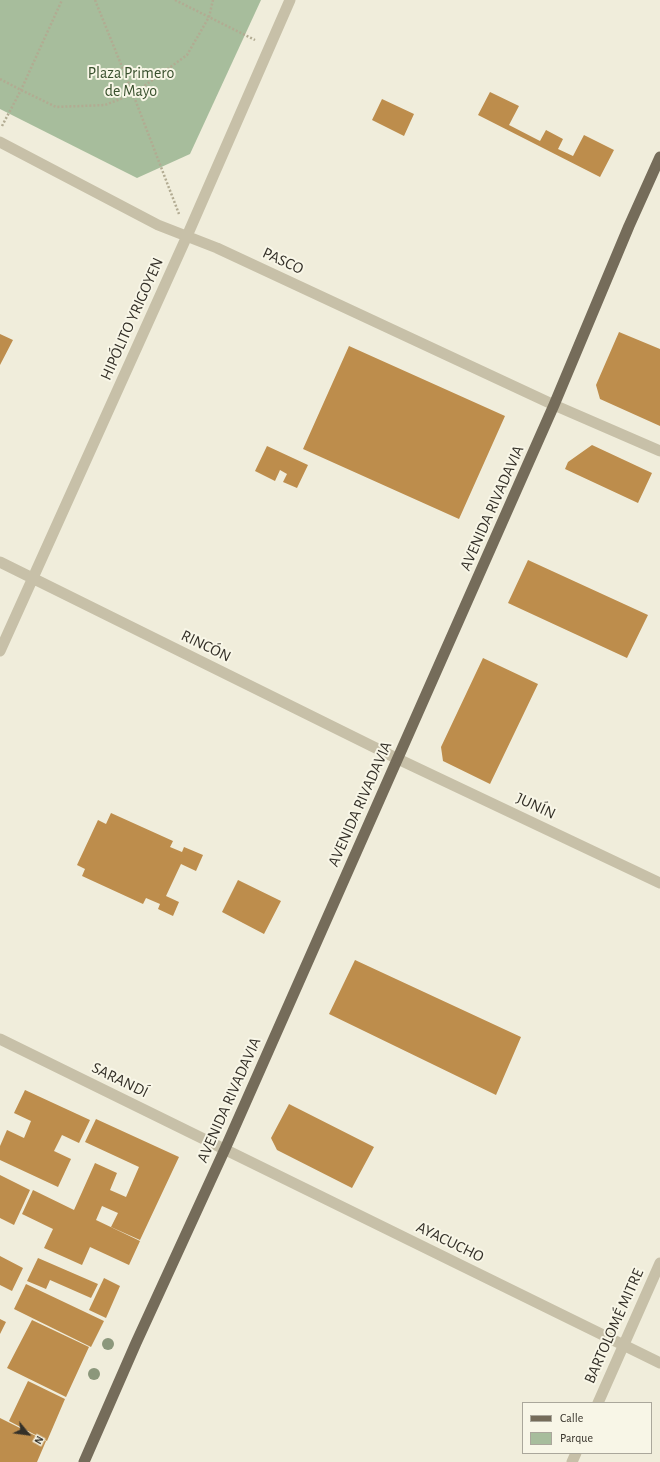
<!DOCTYPE html>
<html>
<head>
<meta charset="utf-8">
<style>
	body { margin:0 }
	#map { position:relative; width:660px; height:1462px; overflow:hidden; background:#f0eddb; font-family:"Alegreya Sans",sans-serif }
	canvas { display:block }
	.legend { position:absolute; left:522px; top:1402px; width:130px; height:52px; box-sizing:border-box; background:#f8f6e7; border:1px solid #aaa79b; margin:0; padding:5px 7px; list-style:none; font-size:12px; color:#343028 }
	.legend li { display:flex; align-items:center; gap:8px; height:20px }
	.legend b { width:20px; border:1px solid #aaa79b }
	.north { position:absolute; left:8px; top:1414px; width:40px; height:40px; -webkit-text-stroke:3px #f8f6e7; paint-order:stroke; rotate:119deg; font-size:11px; font-weight:700; line-height:16px; text-align:center; color:#343028 }
	.north::after { content:''; display:block; margin:auto; width:14px; height:18px; background:#343028; clip-path:polygon(50% 0,100% 100%,50% 72%,0 100%) }
</style>
</head>
<body>
<div id="map">
<canvas width="660" height="1462"></canvas>
<ul class="legend">
<li><b style="height:5px;background:#756c5a"></b>Calle</li>
<li><b style="height:11px;background:#a7bd9c"></b>Parque</li>
</ul>
<div class="north">N</div>
</div>
<script>
const g = document.querySelector('canvas').getContext('2d');
g.lineJoin = 'round';
function paint(path, color) {
  g.fillStyle = color;
  g.fill(path, 'evenodd');
}
function strokePath(path, color, width, dash) {
  g.strokeStyle = color;
  g.lineWidth = width;
  g.lineCap = dash ? 'butt' : 'round';
  g.setLineDash(dash || []);
  g.stroke(path);
}
function drawText(font, color, halo, rows, align = 'center') {
  g.font = font + ' "Alegreya Sans",sans-serif';
  g.lineWidth = 4;
  g.setLineDash([]);
  g.textBaseline = 'middle';
  g.strokeStyle = halo;
  g.fillStyle = color;
  for (const [text, x, y, turn = 0] of rows) {
    g.save();
    g.translate(x, y);
    g.rotate((+turn || 0) * Math.PI / 180);
    g.textAlign = isNaN(turn) ? turn : align;
    if (halo) g.strokeText(text, 0, 0);
    g.fillText(text, 0, 0);
    g.restore();
  }
}
const green = new Path2D(`
	M0,0H261L190,154L137,178L0,109Z`);
const building = new Path2D(`
	M490,92L519,106L509,125L540,141L546,130L563,139L558,149L573,156L584,135L614,150L600,177L478,115Z
	M382,99L414,114L404,136L372,120Z
	M619,332L660,349V426L600,399L596,385Z
	M0,334L13,340L0,365Z
	M349,346L505,416L459,519L303,449Z
	M592,445L652,473L638,503L565,469L568,462Z
	M267,446L308,465L297,488L283,482L287,474L280,470L275,481L255,471Z
	M528,560L648,615L627,658L508,603Z
	M483,658L538,684L490,784L443,761L441,747Z
	M111,813L173,841L170,847L182,852L184,847L203,855L196,871L181,864L166,896L179,902L173,916L158,909L160,904L146,898L143,904L82,876L85,869L77,865L98,820L106,824Z
	M238,880L281,901L264,934L222,912Z
	M355,960L521,1037L496,1095L329,1014Z
	M25,1090L90,1120L79,1143L62,1135L54,1151L71,1159L58,1187L0,1160V1146L7,1130L24,1138L31,1121L14,1113Z
	M289,1104L374,1147L352,1188L277,1150L271,1138Z
	M96,1119L179,1157L140,1240L111,1227L118,1213L102,1206L96,1220L140,1241L129,1265L90,1247L82,1265L44,1248L53,1229L22,1214L33,1190L74,1210L95,1163L117,1173L110,1190L126,1197L139,1167L85,1142Z
	M0,1175L30,1190L14,1225L0,1218Z
	M0,1256L23,1268L12,1291L0,1285Z
	M38,1258L98,1284L91,1298L50,1280L46,1289L27,1281Z
	M104,1278L120,1286L106,1318L89,1310Z
	M26,1284L104,1321L91,1347L14,1309Z
	M0,1319L6,1322L0,1334Z
	M32,1320L89,1347L66,1397L7,1368Z
	M28,1381L65,1399L47,1441L9,1421Z
	M0,1418L46,1441L37,1462H0Z`);
const path = new Path2D(`
	M95,0L133,94L179,214
	M175,0L255,40
	M0,79L21,90L56,107L105,105L133,94L187,55L209,17L213,0
	M2,126L21,90L62,0`);
const minor = new Path2D(`
	M0,142L158,225L217,248L554,405L660,451
	M0,562L398,759L660,883
	M0,651L187,236L290,0
	M0,1039L660,1363
	M598,1403L660,1263
	M572,1462L576,1453`);
const primary = new Path2D(`
	M84,1462L136,1343L225,1149L554,405L629,226L660,157`);
const trees = [
	[108,1344],
	[94,1374]
];
const parkNames = [
	["Plaza Primero",131,73],
	["de Mayo",131,91]
];
const streetNames = [
	["PASCO",283,261,25],
	["HIPÓLITO YRIGOYEN",132,319,-66],
	["AVENIDA RIVADAVIA",492,508,-66],
	["RINCÓN",206,646,26],
	["AVENIDA RIVADAVIA",360,804,-66],
	["JUNÍN",536,806,25],
	["SARANDÍ",120,1080,26],
	["AVENIDA RIVADAVIA",229,1100,-66],
	["AYACUCHO",450,1242,26],
	["BARTOLOMÉ MITRE",614,1326,-66]
];
paint(green, '#a7bd9c');
paint(building, '#bd8d4c');
strokePath(path, '#b2ab92', 2.5, [2, 2]);
strokePath(minor, '#c7c0a8', 11);
strokePath(primary, '#756c5a', 11);
g.fillStyle = '#8b977b';
for (const [x, y] of trees) {
  g.beginPath();
  g.arc(x, y, 6, 0, 2 * Math.PI);
  g.fill();
}
drawText('16px', '#38502d', '#f8f6e7', parkNames);
drawText('16px', '#343028', '#f8f6e7', streetNames);
</script>
</body>
</html>
